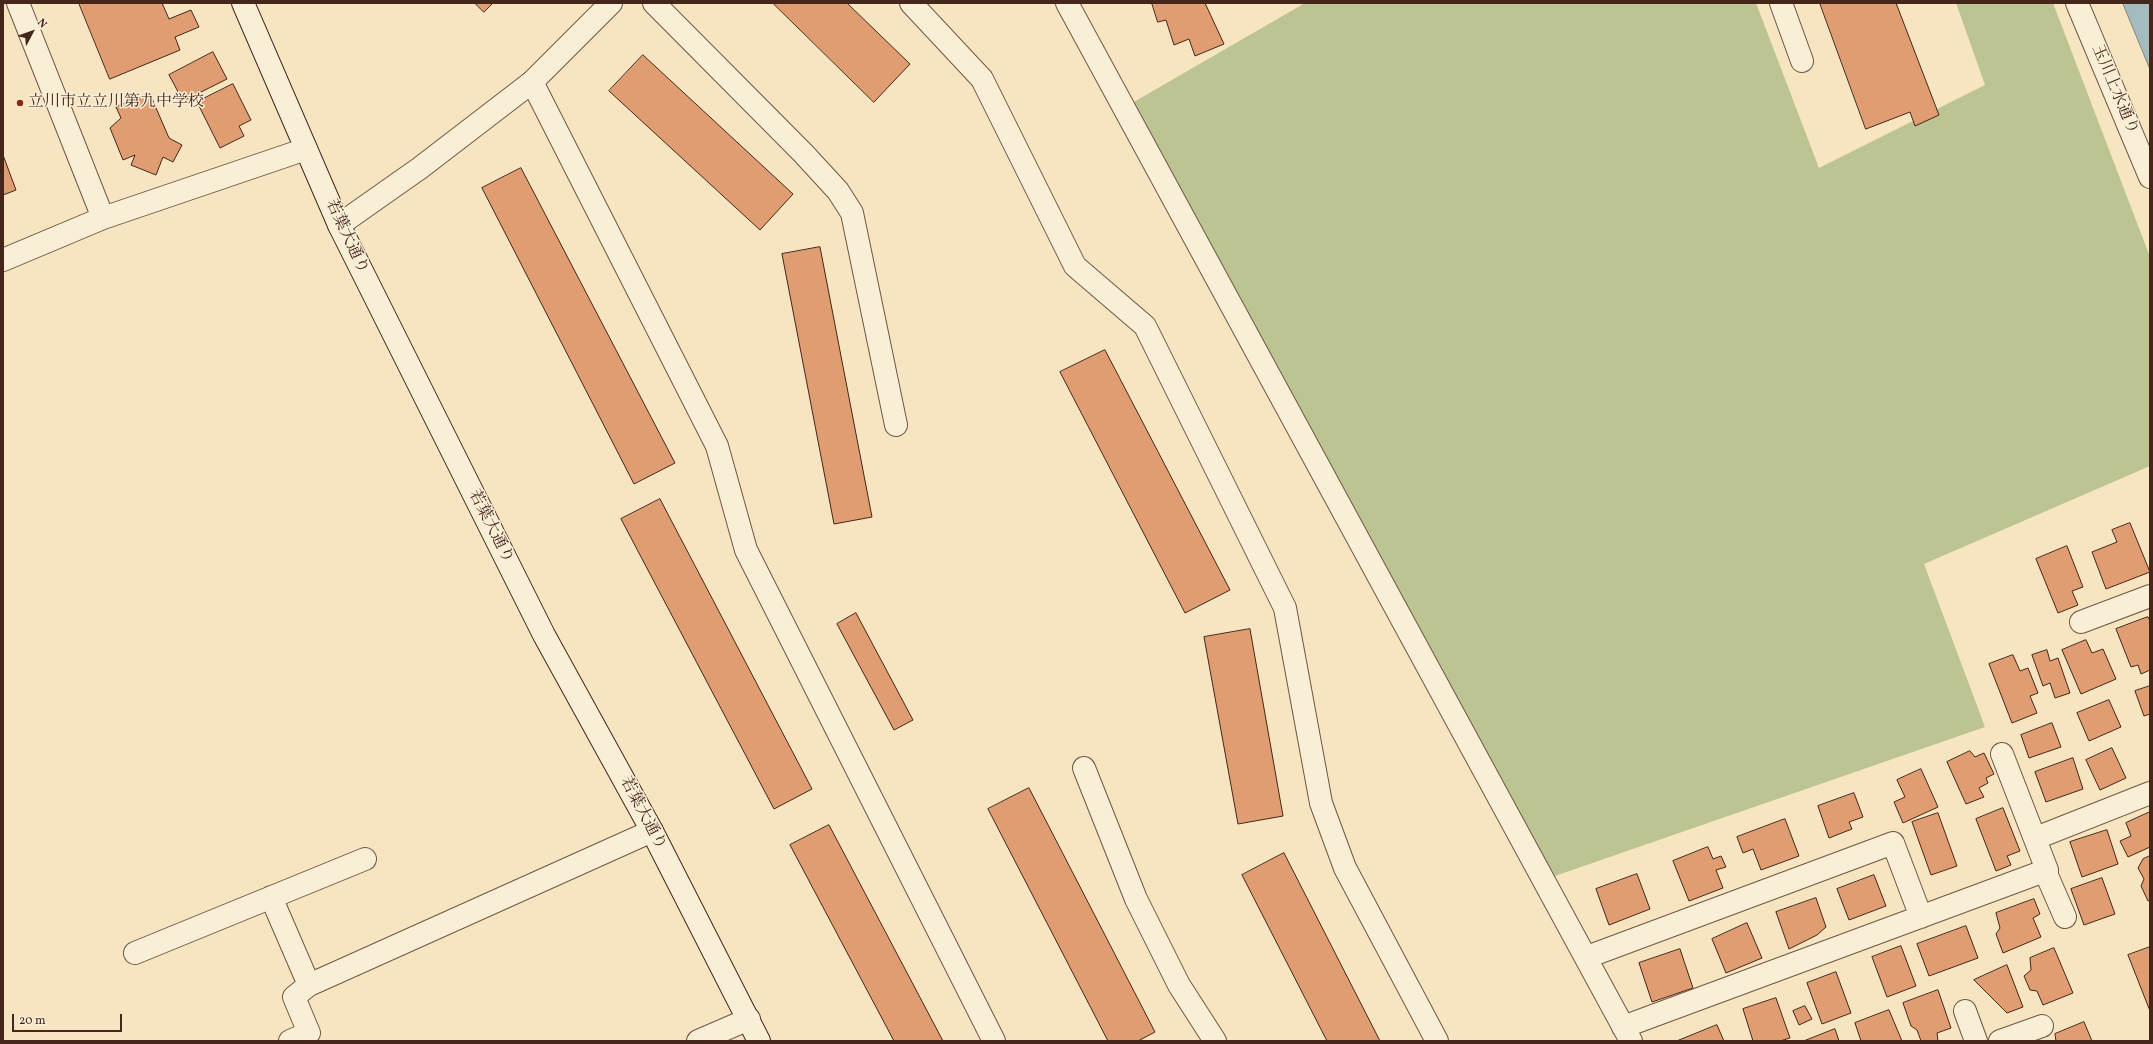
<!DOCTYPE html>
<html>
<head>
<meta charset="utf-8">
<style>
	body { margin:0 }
	#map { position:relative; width:2153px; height:1044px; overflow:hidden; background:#f6e5c0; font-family:Vollkorn,serif }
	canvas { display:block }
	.frame { position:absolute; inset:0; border:4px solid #44261b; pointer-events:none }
	.north { position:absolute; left:12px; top:12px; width:40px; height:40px; -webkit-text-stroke:3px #f9eed6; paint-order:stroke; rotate:49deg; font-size:11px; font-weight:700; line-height:16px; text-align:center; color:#44261b }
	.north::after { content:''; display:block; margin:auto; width:14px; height:18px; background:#44261b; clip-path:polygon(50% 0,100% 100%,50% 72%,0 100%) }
	.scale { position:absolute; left:12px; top:1014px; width:110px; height:18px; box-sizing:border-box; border:2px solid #44261b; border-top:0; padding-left:5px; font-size:12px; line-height:14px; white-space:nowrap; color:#44261b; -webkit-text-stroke:3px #f9eed6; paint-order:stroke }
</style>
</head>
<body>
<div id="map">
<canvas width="2153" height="1044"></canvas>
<div class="frame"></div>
<div class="north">N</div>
<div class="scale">20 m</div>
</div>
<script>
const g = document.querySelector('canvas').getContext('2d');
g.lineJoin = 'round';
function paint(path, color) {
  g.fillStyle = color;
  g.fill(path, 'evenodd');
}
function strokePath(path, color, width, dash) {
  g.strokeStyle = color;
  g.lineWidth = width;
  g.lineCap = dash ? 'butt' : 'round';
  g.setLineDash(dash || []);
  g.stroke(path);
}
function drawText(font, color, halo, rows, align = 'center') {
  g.font = font + ' Vollkorn,"Noto Serif JP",serif';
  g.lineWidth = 3;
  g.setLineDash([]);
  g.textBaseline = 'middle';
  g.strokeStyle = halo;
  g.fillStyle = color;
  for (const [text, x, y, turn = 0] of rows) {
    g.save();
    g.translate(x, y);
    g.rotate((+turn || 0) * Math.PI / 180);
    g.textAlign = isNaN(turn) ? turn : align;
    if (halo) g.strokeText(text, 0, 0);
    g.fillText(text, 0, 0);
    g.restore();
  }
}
const green = new Path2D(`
	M1305,3H1756L1819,168L1985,85L1956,3H2053L2150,257V466L1924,564L1985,727L1552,877L1132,103Z`);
const water = new Path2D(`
	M2123,3H2150V69Z`);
const building = new Path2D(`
	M79,3H162L169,19L191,10L199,27L175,37L180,50L110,79Z
	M475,3H493L484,12Z
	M773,3H847L910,64L874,102Z
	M1152,3H1205L1224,44L1195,56L1189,39L1174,45L1166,20L1158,22Z
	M1820,3H1896L1939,115L1915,126L1910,112L1866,129Z
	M213,52L227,79L183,101L169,75Z
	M643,55L793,194L760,230L609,91Z
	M233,84L251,120L239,126L244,136L220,148L197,102Z
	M150,94L169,138L182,145L173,162L163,157L156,175L131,165L135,155L123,160L110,128L121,118L116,107Z
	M3,155L16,190L3,195Z
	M521,168L675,463L634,484L482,188Z
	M820,247L872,517L834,524L782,254Z
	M1105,350L1230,590L1185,613L1060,372Z
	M660,499L812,789L774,809L621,519Z
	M2130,523L2150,572L2106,589L2092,552L2117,542L2112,530Z
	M2067,546L2083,587L2072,591L2078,605L2058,613L2036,559Z
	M856,613L913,720L894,730L837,624Z
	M2148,617L2150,621V670L2141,674L2138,665L2131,667L2116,629Z
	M1250,629L1283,816L1238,824L1204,637Z
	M2086,640L2092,653L2103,649L2116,679L2081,694L2062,650Z
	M2047,650L2050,661L2058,658L2070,693L2055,698L2050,683L2043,686L2032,655Z
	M2013,655L2020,671L2028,668L2038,693L2030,696L2037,713L2012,723L1989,664Z
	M2150,686V714L2144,716L2135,691Z
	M2109,700L2121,727L2089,741L2077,713Z
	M2052,723L2061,747L2029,758L2021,735Z
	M2112,748L2126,778L2100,790L2086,760Z
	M1970,751L1975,757L1984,753L1994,774L1986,778L1988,783L1979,788L1984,797L1966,804L1947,762Z
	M2073,758L2083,789L2046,802L2035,772Z
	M1921,769L1938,807L1903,823L1894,802L1905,797L1897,780Z
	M1029,788L1155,1032L1138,1041H1108L988,809Z
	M1854,793L1863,817L1849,822L1852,829L1829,838L1818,806Z
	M2003,808L2020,851L2007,856L2011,865L1996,871L1976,819Z
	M2150,812V847L2128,857L2120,841L2131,836L2126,823Z
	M1938,813L1957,866L1931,875L1912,822Z
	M1785,819L1799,856L1761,870L1753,849L1743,853L1737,837Z
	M829,825L943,1041H894L790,845Z
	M2107,830L2118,864L2082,877L2070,842Z
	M1708,847L1713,859L1721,856L1726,867L1716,870L1723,888L1689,901L1673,861Z
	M1284,853L1380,1041H1327L1242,875Z
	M2150,856V900L2148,901L2141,886L2144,879L2138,868L2143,859Z
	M1637,874L1650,909L1609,925L1596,889Z
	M1874,875L1886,906L1849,920L1837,889Z
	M2102,878L2115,914L2084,925L2071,889Z
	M1816,898L1826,927L1817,935L1789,949L1776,912Z
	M2034,899L2040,914L2033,918L2041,937L2003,953L1996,934L2000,928L1996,913Z
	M1747,923L1762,958L1726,973L1712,939Z
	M1966,926L1978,958L1929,976L1917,944Z
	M1901,946L1916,986L1887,997L1872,957Z
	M2150,947V1011L2128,955Z
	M2054,948L2073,993L2043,1005L2037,991L2030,990L2024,976L2031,970L2030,958Z
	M1680,949L1693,988L1652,1002L1639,963Z
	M2007,965L2023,1007L2007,1013L1974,980Z
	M1836,972L1851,1013L1822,1024L1807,983Z
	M1938,990L1951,1028L1937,1033L1938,1041H1921L1917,1030L1911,1026L1903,1003Z
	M1776,998L1790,1038L1780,1041H1753L1743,1009Z
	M1805,1006L1812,1019L1799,1025L1793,1011Z
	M1889,1010L1902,1041H1861L1855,1023Z
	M2084,1022L2092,1041H2056L2055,1034Z
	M1717,1025L1724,1041H1677Z
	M1835,1029L1839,1041H1804Z`);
const lane = new Path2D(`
	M654,3L803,153L838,191L852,213L896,425
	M911,3L982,79L1075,266L1145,326L1285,608L1321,803L1345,868L1437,1041
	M1781,3L1802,61
	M532,82L717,446L746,550L994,1041
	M2081,622L2150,596
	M1084,768L1136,899L1179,985L1215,1041
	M2045,871L2065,917
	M1965,1011L1976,1041`);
const street = new Path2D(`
	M18,3L103,218
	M1067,3L1631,1041
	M2077,3L2150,177
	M339,225L420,168L532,82L611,3
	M3,260L103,218L306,149
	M2036,838L2150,793
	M271,897L309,985
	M135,953L365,859
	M1587,957L1893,843L1921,917
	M1623,1027L2047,870L2002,754
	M290,1041L309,1033L294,997L309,985L652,831
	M698,1041L749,1019
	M2000,1041L2042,1026`);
const secondary = new Path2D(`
	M243,3L339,225L544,635L652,831L759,1041`);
const markers = [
	[20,103,4,"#8f2418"]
];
const streetNames = [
	["玉川上水通り",2114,90,67],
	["若葉大通り",346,237,65],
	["若葉大通り",490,527,63],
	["若葉大通り",642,814,62]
];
const poiNames = [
	["立川市立立川第九中学校",28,103]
];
paint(green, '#bcc592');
paint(water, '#a4bcbe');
strokePath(water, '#7e807d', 1);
paint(building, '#e19d72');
strokePath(building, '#44261b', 1);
strokePath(lane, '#705644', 24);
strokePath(street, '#705644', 24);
strokePath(secondary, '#44261b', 24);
strokePath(lane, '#f9eed6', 22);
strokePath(street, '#f9eed6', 22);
strokePath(secondary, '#f9eed6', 22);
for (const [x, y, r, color] of markers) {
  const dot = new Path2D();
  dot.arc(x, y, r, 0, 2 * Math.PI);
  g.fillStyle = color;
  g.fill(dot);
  strokePath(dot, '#f9eed6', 1.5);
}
drawText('16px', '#44261b', '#f9eed6', streetNames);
drawText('16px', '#44261b', '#f9eed6', poiNames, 'left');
</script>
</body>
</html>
